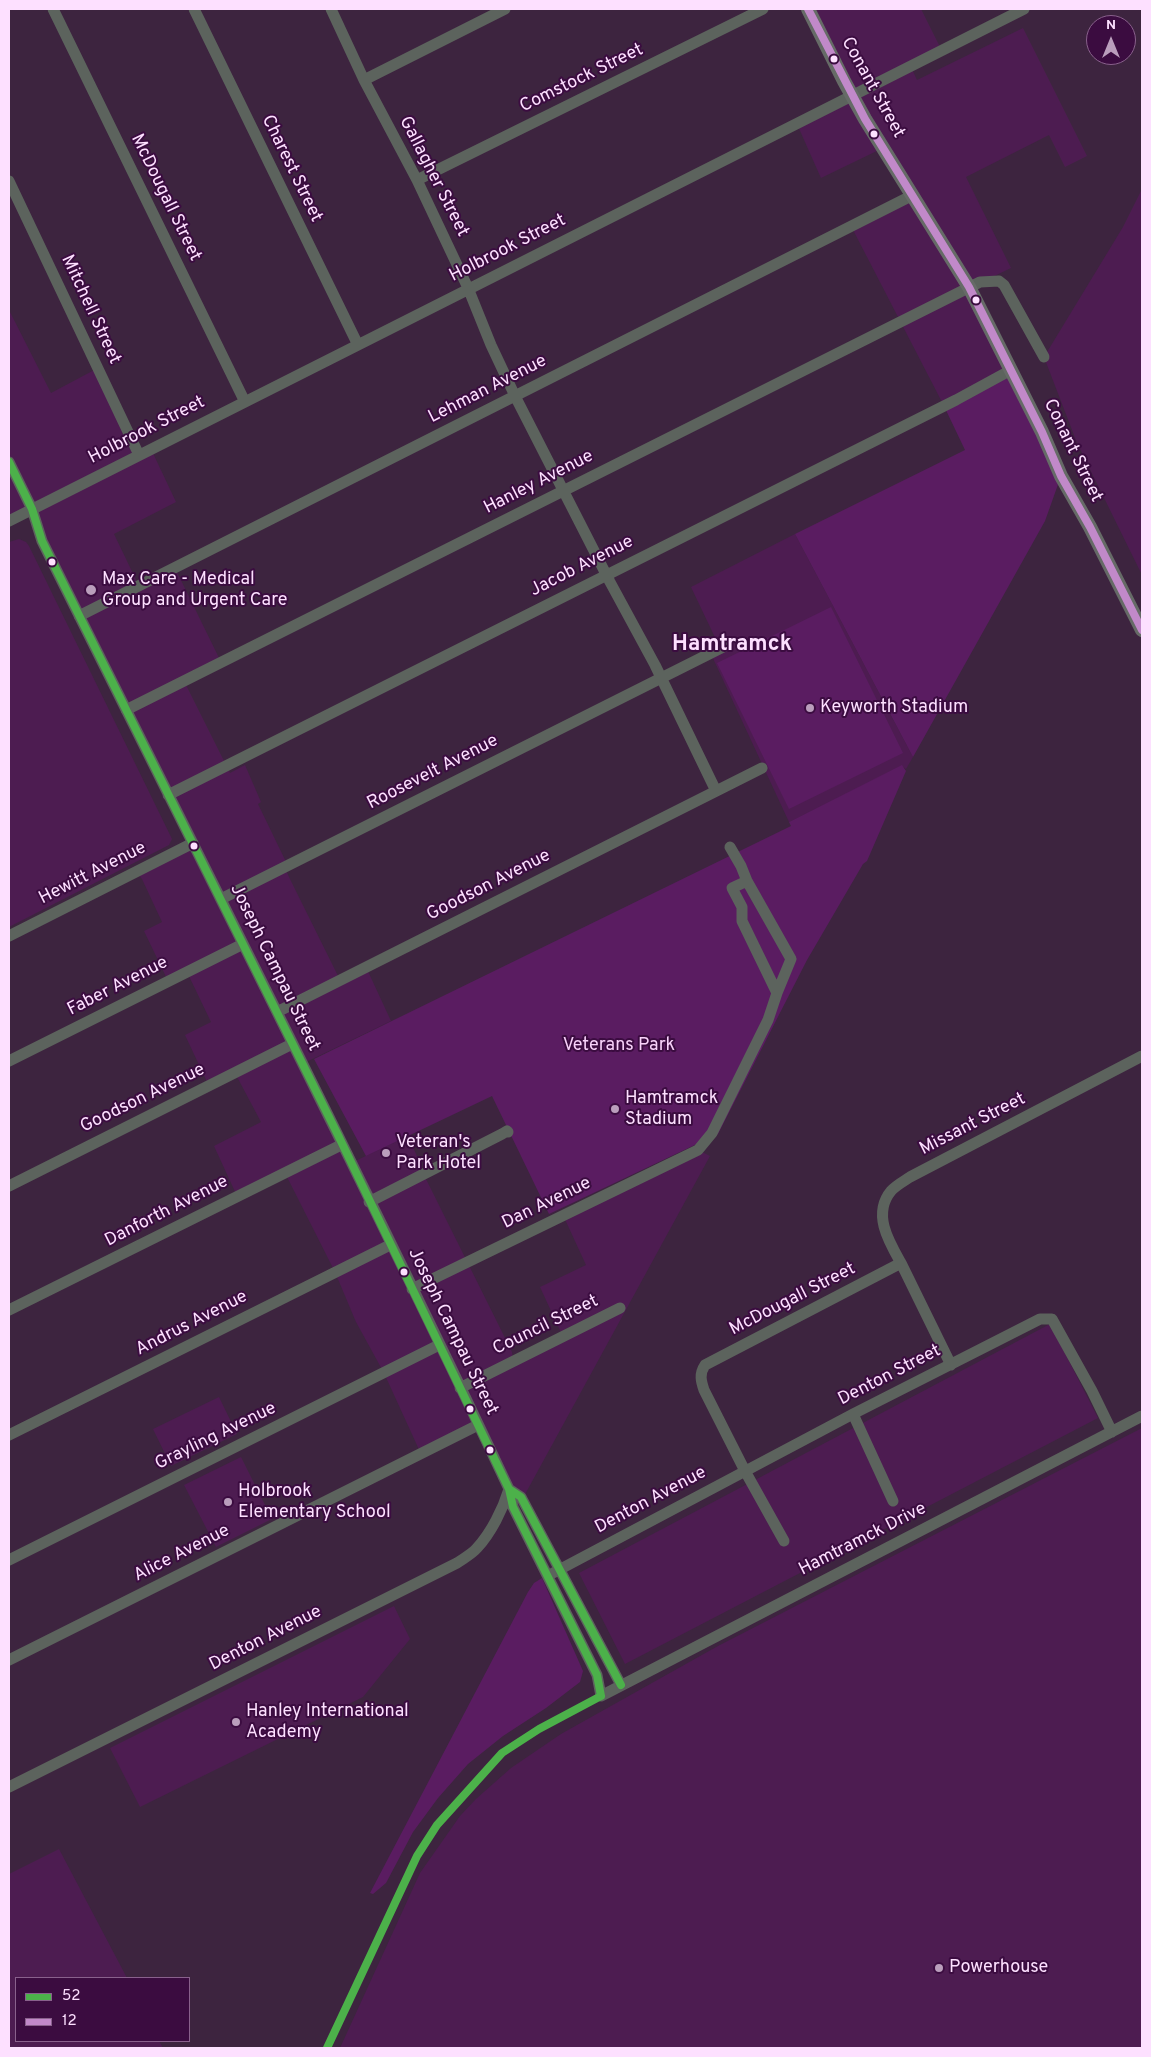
<!DOCTYPE html>
<html>
<head>
<meta charset="utf-8">
<style>
	body { margin:0 }
	#map { position:relative; width:1151px; height:2057px; overflow:hidden; background:#3d243f; font-family:Overpass,sans-serif }
	canvas { display:block }
	.frame { position:absolute; inset:0; border:10px solid #fde0ff; pointer-events:none }
	.legend { position:absolute; left:15px; top:1977px; width:175px; height:65px; box-sizing:border-box; background:#3b0c40; border:1px solid #89618c; margin:0; padding:6px 9px; list-style:none; font-size:15px; color:#fde0ff }
	.legend li { display:flex; align-items:center; gap:10px; height:25px }
	.legend b { width:25px; border:1px solid #89618c }
	.north { position:absolute; left:1086px; top:15px; width:50px; height:50px; box-sizing:border-box; background:#3b0c40; border:1px solid #89618c; border-radius:50%; rotate:0deg; font-size:14px; font-weight:700; line-height:20px; text-align:center; color:#fde0ff }
	.north::after { content:''; display:block; margin:auto; width:18px; height:22px; background:#ba9ebc; clip-path:polygon(50% 0,100% 100%,50% 72%,0 100%) }
</style>
</head>
<body>
<div id="map">
<canvas width="1151" height="2057"></canvas>
<div class="frame"></div>
<ul class="legend">
<li><b style="height:6px;background:#4cb14a"></b>52</li>
<li><b style="height:6px;background:#c189c9"></b>12</li>
</ul>
<div class="north">N</div>
</div>
<script>
const g = document.querySelector('canvas').getContext('2d');
g.lineJoin = 'round';
function paint(path, color) {
  g.fillStyle = color;
  g.fill(path, 'evenodd');
}
function strokePath(path, color, width, dash) {
  g.strokeStyle = color;
  g.lineWidth = width;
  g.lineCap = dash ? 'butt' : 'round';
  g.setLineDash(dash || []);
  g.stroke(path);
}
function drawText(font, color, halo, rows, align = 'center') {
  g.font = font + ' Overpass,sans-serif';
  g.lineWidth = 4;
  g.setLineDash([]);
  g.textBaseline = 'middle';
  g.strokeStyle = halo;
  g.fillStyle = color;
  for (const [text, x, y, turn = 0] of rows) {
    g.save();
    g.translate(x, y);
    g.rotate((+turn || 0) * Math.PI / 180);
    g.textAlign = isNaN(turn) ? turn : align;
    if (halo) g.strokeText(text, 0, 0);
    g.fillText(text, 0, 0);
    g.restore();
  }
}
const built = new Path2D(`
	M808,9H921L942,51L911,67L917,80L1023,28L1087,156L1065,167L1049,135L966,177L1011,268L969,288L1011,370L944,406L851,226L913,195L883,148L821,178L797,124L852,96Z
	M1142,189V575L1077,443L1044,357L1123,227Z
	M9,310L51,393L98,368L139,454L151,449L176,502L114,534L139,586L175,568L221,662L184,681L230,773L245,765L261,802L258,804L288,866L285,868L289,877L340,980L366,967L391,1021L302,1064L351,1163L408,1136L425,1174L424,1175L512,1352L513,1361L563,1337L540,1287L586,1265L563,1215L698,1150L710,1156L517,1509L478,1425L421,1454L384,1373L356,1322L335,1272L285,1173L237,1196L214,1146L261,1122L235,1073L209,1086L185,1035L211,1022L187,972L168,981L144,931L162,922L142,879L136,872L193,844L32,509L9,521Z
	M795,534L913,757L906,769L902,766L789,822L711,654L720,648L691,587Z
	M19,539L26,542L29,546L172,839L169,845L9,927V542Z
	M1050,1324L1098,1418L625,1664L579,1573Z
	M219,1397L237,1434L171,1466L153,1429Z
	M1142,1428V2048H340L420,1873L460,1816L476,1799L511,1768L561,1734L718,1646Z
	M241,1457L272,1519L216,1547L184,1485Z
	M394,1606L410,1639L363,1697L140,1807L110,1748Z
	M59,1849L127,1978H16V2041H159L163,2048H9V1874Z`);
const green = new Path2D(`
	M1011,370L1061,476L1045,521L913,757L795,534L965,450L944,406Z
	M831,607L903,753L789,809L717,663Z
	M902,765L906,771L867,861L863,864L807,960L718,1134L549,1214L492,1096L366,1156L314,1059L791,826L789,822Z
	M542,1578L583,1671L580,1682L546,1708L503,1736L468,1764L438,1798L413,1832L386,1883L373,1894L370,1893L528,1592L534,1583Z`);
const minor = new Path2D(`
	M53,9L245,402
	M194,9L358,345
	M331,9L364,80L417,180L468,288L491,345L515,396L610,582L655,665L716,791
	M364,80L505,9
	M417,180L763,9
	M9,181L139,455
	M9,462L32,509L42,541C199,857 359,1171 509,1489C503,1509 491,1533 477,1548C472,1554 464,1558 457,1563L9,1787
	M9,521L1024,9
	M79,616L913,195
	M126,710L980,282L999,281L1004,285L1044,357
	M168,795L956,400L1011,370
	M730,847L741,866L747,881
	M221,899L725,646
	M9,936L193,843
	M277,1012L762,768
	M9,1061L243,944
	M9,1186L292,1044
	M369,1202L502,1134L507,1131L508,1132H506
	M901,1263C889,1242 872,1214 891,1191C895,1186 904,1181 910,1177L1142,1056
	M412,1289L698,1150L712,1133L768,1020L777,993L742,921V907L732,888L747,881L791,959L777,993
	M9,1310L341,1145
	M460,1388L620,1308
	M853,1414L893,1501
	M9,1435L390,1245
	M784,1541L745,1471L704,1390C701,1381 699,1374 705,1365L901,1263L951,1365
	M9,1560L439,1345
	M553,1573L853,1414L1040,1319H1052L1092,1391L1112,1432
	M9,1660L478,1425
	M621,1685L521,1497L509,1489L513,1507L597,1675L601,1696L1142,1416`);
const major = new Path2D(`
	M808,9L844,81L865,119L969,287L1042,432L1061,476L1090,527L1142,630`);
const bus1 = new Path2D(`
	M9,462L32,509L42,541L337,1133L509,1489
	M601,1696L597,1675L513,1507L509,1489L521,1497L621,1685
	M327,2048L417,1856L437,1825L502,1753L539,1729L601,1696`);
const bus2 = new Path2D(`
	M808,9L865,119L969,287L1042,432L1061,476L1090,527L1142,630`);
const markers = [
	[834,59,4.5,"#fde0ff"],
	[874,134,4.5,"#fde0ff"],
	[976,300,4.5,"#fde0ff"],
	[52,562,4.5,"#fde0ff"],
	[91,590,6,"#ba9ebc"],
	[810,708,5,"#ba9ebc"],
	[194,846,4.5,"#fde0ff"],
	[615,1109,5,"#ba9ebc"],
	[386,1153,5,"#ba9ebc"],
	[404,1272,4.5,"#fde0ff"],
	[470,1409,4.5,"#fde0ff"],
	[490,1450,4.5,"#fde0ff"],
	[228,1502,5,"#ba9ebc"],
	[236,1722,5,"#ba9ebc"],
	[939,1968,5,"#ba9ebc"]
];
const streetNames = [
	["Comstock Street",582,79,-26],
	["Conant Street",872,88,61],
	["Charest Street",291,169,64],
	["Gallagher Street",433,177,63],
	["McDougall Street",165,198,64],
	["Holbrook Street",508,249,-27],
	["Mitchell Street",90,310,65],
	["Lehman Avenue",488,390,-27],
	["Holbrook Street",147,431,-27],
	["Conant Street",1072,451,64],
	["Hanley Avenue",539,483,-27],
	["Jacob Avenue",582,567,-27],
	["Roosevelt Avenue",433,773,-27],
	["Hewitt Avenue",93,874,-27],
	["Goodson Avenue",489,886,-27],
	["Joseph Campau Street",274,968,64],
	["Faber Avenue",118,987,-27],
	["Goodson Avenue",143,1099,-26],
	["Missant Street",973,1125,-27],
	["Dan Avenue",547,1204,-26],
	["Danforth Avenue",167,1212,-27],
	["McDougall Street",793,1300,-27],
	["Andrus Avenue",192,1324,-27],
	["Council Street",546,1326,-26],
	["Joseph Campau Street",452,1332,64],
	["Denton Street",890,1376,-27],
	["Grayling Avenue",216,1437,-26],
	["Denton Avenue",651,1501,-28],
	["Hamtramck Drive",863,1540,-27],
	["Alice Avenue",182,1554,-27],
	["Denton Avenue",266,1639,-27]
];
const poiNames = [
	["Max Care - Medical",102,580],
	["Group and Urgent Care",102,601],
	["Keyworth Stadium",820,708],
	["Hamtramck",625,1099],
	["Stadium",625,1120],
	["Veteran's",396,1143],
	["Park Hotel",396,1164],
	["Holbrook",238,1492],
	["Elementary School",238,1513],
	["Hanley International",246,1712],
	["Academy",246,1733],
	["Powerhouse",949,1968]
];
const parkNames = [
	["Veterans Park",619,1046]
];
const districtNames = [
	["Hamtramck",732,646]
];
paint(built, '#4d1c51');
paint(green, '#5a1c61');
strokePath(minor, '#5c635d', 11);
strokePath(major, '#666b67', 14);
strokePath(bus1, '#4cb14a', 8);
strokePath(bus2, '#c189c9', 8);
for (const [x, y, r, color] of markers) {
  const dot = new Path2D();
  dot.arc(x, y, r, 0, 2 * Math.PI);
  g.fillStyle = color;
  g.fill(dot);
  strokePath(dot, '#3b0c40', 2);
}
drawText('18px', '#fde0ff', '#3b0c40', streetNames);
drawText('18px', '#fde0ff', '#3b0c40', poiNames, 'left');
drawText('18px', '#f8d2fa', '#3b0c40', parkNames);
drawText('bold 22px', '#fde0ff', '#3b0c40', districtNames);
</script>
</body>
</html>
